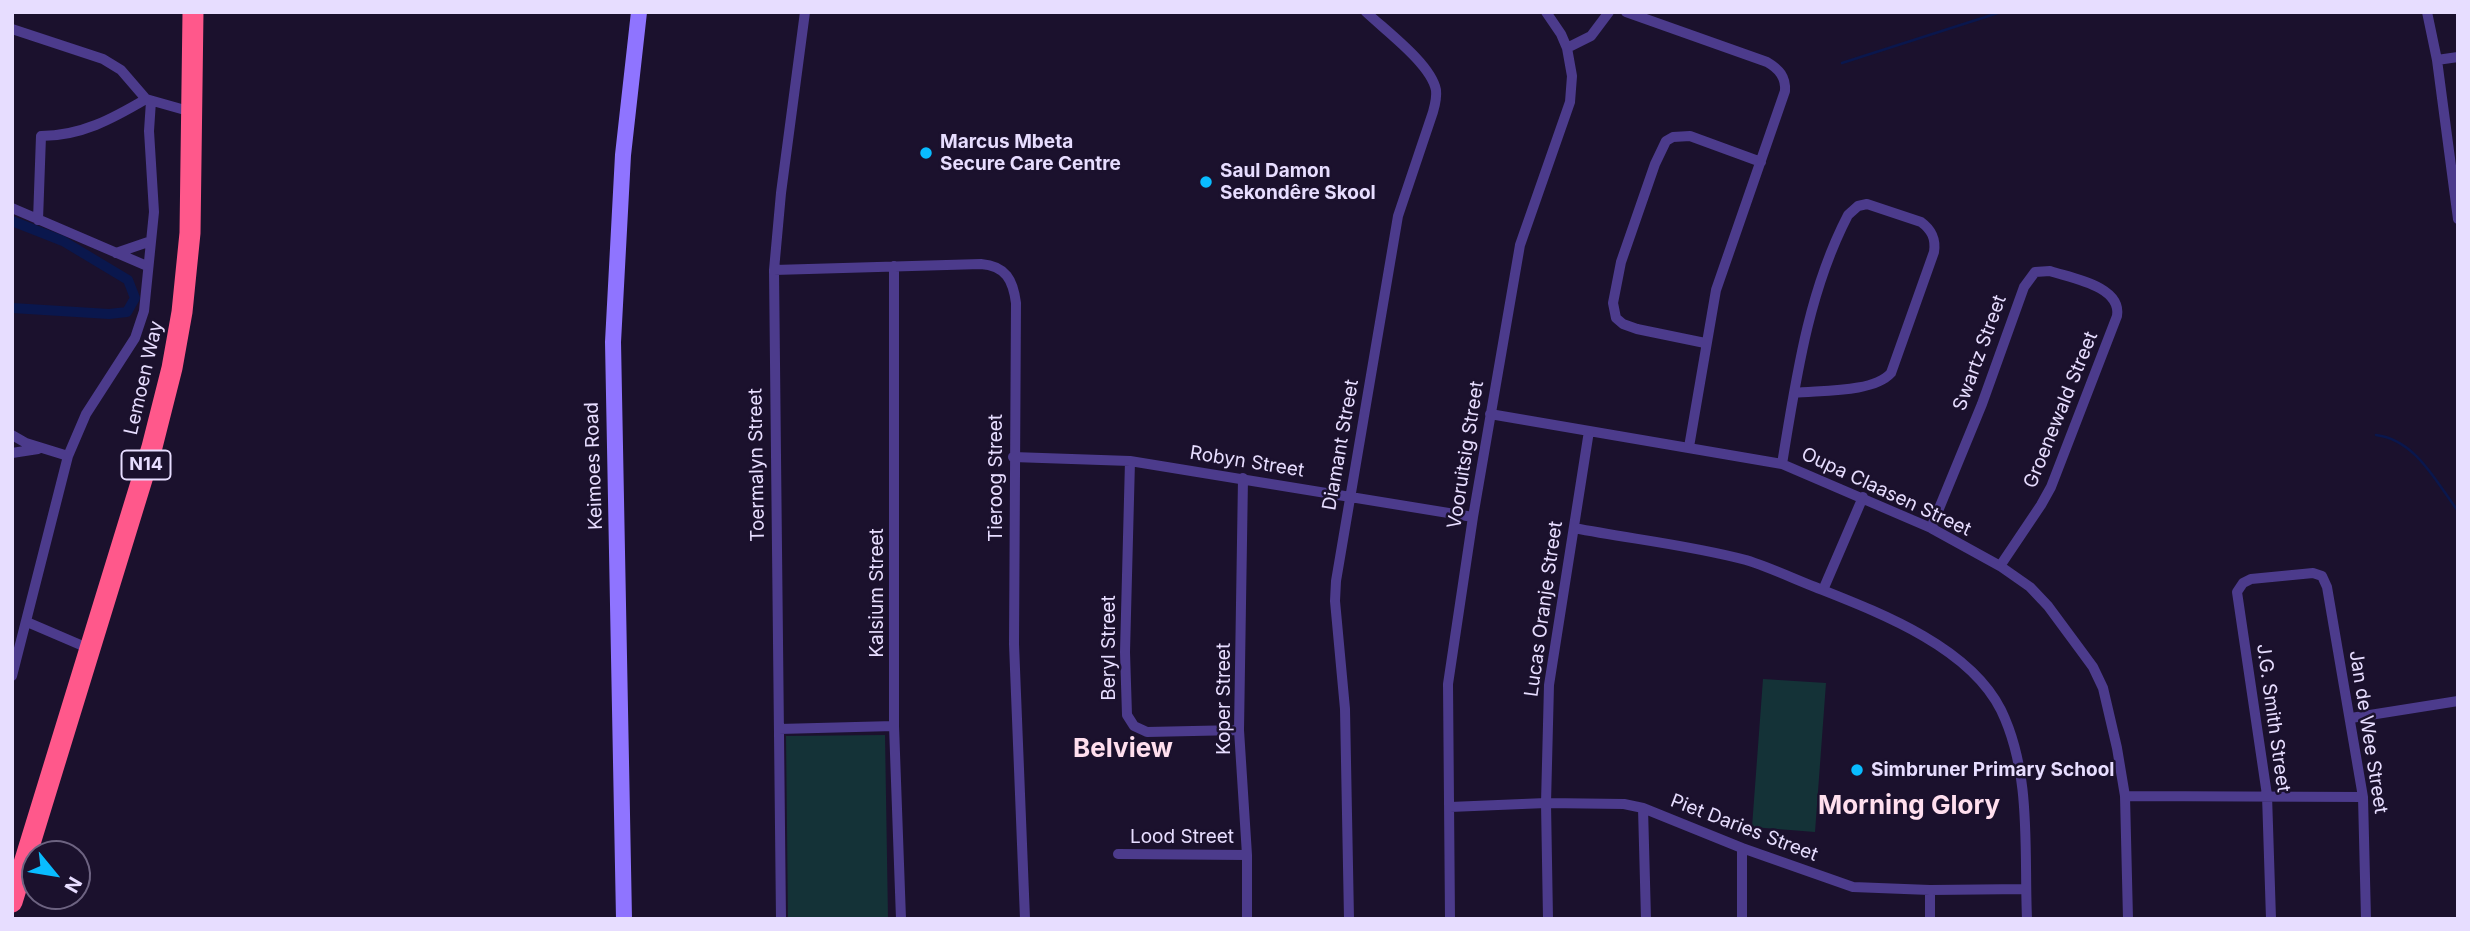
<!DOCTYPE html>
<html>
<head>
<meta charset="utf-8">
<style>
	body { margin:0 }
	#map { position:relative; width:2470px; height:931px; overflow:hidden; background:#1b112d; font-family:Inter,sans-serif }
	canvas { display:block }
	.frame { position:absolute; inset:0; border:14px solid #e7ddff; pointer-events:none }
	.north { position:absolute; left:21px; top:840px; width:70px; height:70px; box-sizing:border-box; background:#1b112d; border:2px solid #6d6381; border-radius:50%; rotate:120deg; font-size:19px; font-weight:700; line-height:28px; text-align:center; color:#e7ddff }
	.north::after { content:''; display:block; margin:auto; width:24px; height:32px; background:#09bcff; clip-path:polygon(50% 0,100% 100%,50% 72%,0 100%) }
</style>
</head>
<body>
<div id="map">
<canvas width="2470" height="931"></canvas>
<div class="frame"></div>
<div class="north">N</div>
</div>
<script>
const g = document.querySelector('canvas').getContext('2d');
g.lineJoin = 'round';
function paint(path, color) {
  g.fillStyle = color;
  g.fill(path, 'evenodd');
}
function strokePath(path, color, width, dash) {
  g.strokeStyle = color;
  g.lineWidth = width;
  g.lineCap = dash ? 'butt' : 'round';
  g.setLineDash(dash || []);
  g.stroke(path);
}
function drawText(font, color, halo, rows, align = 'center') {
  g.font = font + ' Inter,sans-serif';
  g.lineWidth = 5;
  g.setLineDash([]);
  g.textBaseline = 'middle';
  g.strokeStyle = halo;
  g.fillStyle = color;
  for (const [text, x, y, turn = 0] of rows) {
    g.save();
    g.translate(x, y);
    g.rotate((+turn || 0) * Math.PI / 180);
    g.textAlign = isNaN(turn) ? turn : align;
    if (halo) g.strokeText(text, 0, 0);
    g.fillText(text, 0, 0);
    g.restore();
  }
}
const green = new Path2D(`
	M1763,679L1826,683L1815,832L1752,827Z
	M885,735L888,919H788L786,736Z`);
const stream = new Path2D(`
	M1842,63L2001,12
	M2376,435C2416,440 2436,482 2458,511`);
const canal = new Path2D(`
	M12,221L63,241L128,280L135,298L127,312L109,314L12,308`);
const street = new Path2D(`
	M1626,12L1767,62C1779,69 1786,77 1785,91L1716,290L1689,447
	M2427,12L2437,60L2458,219
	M12,29L103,59L121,70L146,99L192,112
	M1567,48L1591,36L1609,12
	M2437,60L2458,57
	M12,208L147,266
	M38,220L41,136C81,136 112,119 146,99
	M116,253L151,241
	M894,266V726L901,919
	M774,270L981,264C1006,266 1013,280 1016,303L1014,644L1025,919
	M1705,343L1637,329L1623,324L1616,318L1613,303L1621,262L1655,164L1666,141L1673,137L1690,136L1761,162
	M1490,414L1782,464L1931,528L2000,566L2030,587L2048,606L2082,652L2093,667L2103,688L2117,748L2125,796L2128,919
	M12,435L26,443L68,456
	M12,453L38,449
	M1013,457L1130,461L1473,517
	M1130,461L1125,652L1127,715L1134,726L1147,732L1239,730
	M1782,464C1796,379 1808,292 1848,215L1858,206L1867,204L1921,222C1932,230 1936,239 1934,252L1891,373C1873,393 1820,390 1794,393
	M1243,478L1239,730L1247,855V919
	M1574,528C1631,539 1690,545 1746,560C1769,567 1792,578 1815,587C1878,612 1969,646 2001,710C2032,774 2024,850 2027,919
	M1931,528L1982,404L2024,287L2035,272L2050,271C2071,278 2122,286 2117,316L2051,487L2041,505L2000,566
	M1823,590L1863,497
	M27,622L90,649
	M12,676L68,456L86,414L135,338L144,311L154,212L149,131L151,101
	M2351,718L2458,701
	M779,729L894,726
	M2125,796L2363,797
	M1450,807L1546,803L1624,804L1643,808L1742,848L1853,887L1930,890L2026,889
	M1643,808L1646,919
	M1742,848V919
	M1118,854L1247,855
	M1930,890V919
	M781,919L774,270L781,193L805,12
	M1349,919L1345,709L1335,601L1336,581L1398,216L1433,112C1435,105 1437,98 1436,90C1431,64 1386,31 1366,12
	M1450,919L1448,684L1473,517L1520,245L1570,102L1572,76L1567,48L1561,34L1546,12
	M1548,919L1546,803L1549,685L1589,431
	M2271,919L2267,795L2237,592L2243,583L2251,579L2313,573L2322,576L2327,587L2363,797L2366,919`);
const secondary = new Path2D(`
	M624,919L613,342L623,155L639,12`);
const highway = new Path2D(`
	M12,902L152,447L172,368L182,312L190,233L193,12`);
const markers = [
	[926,153,7,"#09bcff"],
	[1206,182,7,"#09bcff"],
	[1857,770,7,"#09bcff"]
];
const shields = [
	[146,465,49]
];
const shieldNames = [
	["N14",146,465]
];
const poiNames = [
	["Marcus Mbeta",940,142],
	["Secure Care Centre",940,164],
	["Saul Damon",1220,171],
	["Sekondêre Skool",1220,193],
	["Simbruner Primary School",1871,770]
];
const streetNames = [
	["Swartz Street",1980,353,-70],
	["Lemoen Way",144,378,-77],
	["Groenewald Street",2061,410,-68],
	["Diamant Street",1341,445,-80],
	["Vooruitsig Street",1466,455,-81],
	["Robyn Street",1247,462,9],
	["Toermalyn Street",757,465,-91],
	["Keimoes Road",594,466,-92],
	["Tieroog Street",996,478,-90],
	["Oupa Claasen Street",1886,492,25],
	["Kalsium Street",877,593,-90],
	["Lucas Oranje Street",1544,609,-82],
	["Beryl Street",1109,648,-90],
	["Koper Street",1224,699,-90],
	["J.G. Smith Street",2273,718,82],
	["Jan de Wee Street",2368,732,81],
	["Piet Daries Street",1744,828,21],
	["Lood Street",1182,837]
];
const districtNames = [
	["Belview",1123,749],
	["Morning Glory",1909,806]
];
paint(green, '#143237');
strokePath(stream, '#0a174d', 2.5);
strokePath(canal, '#0a174d', 10);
strokePath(street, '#4c3b8c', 10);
strokePath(secondary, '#8f74ff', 16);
strokePath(highway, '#ff588b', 21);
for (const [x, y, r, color] of markers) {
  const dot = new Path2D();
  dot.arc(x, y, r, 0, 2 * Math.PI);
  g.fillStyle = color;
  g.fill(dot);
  strokePath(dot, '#1b112d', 2.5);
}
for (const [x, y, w] of shields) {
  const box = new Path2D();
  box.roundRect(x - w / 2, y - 14.5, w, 29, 5);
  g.fillStyle = '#1b112d';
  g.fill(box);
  strokePath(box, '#e7ddff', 2);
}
drawText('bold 18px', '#e7ddff', null, shieldNames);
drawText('bold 19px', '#e7ddff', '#1b112d', poiNames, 'left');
drawText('19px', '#e7ddff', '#1b112d', streetNames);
drawText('bold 26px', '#ffdfee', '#1b112d', districtNames);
</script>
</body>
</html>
